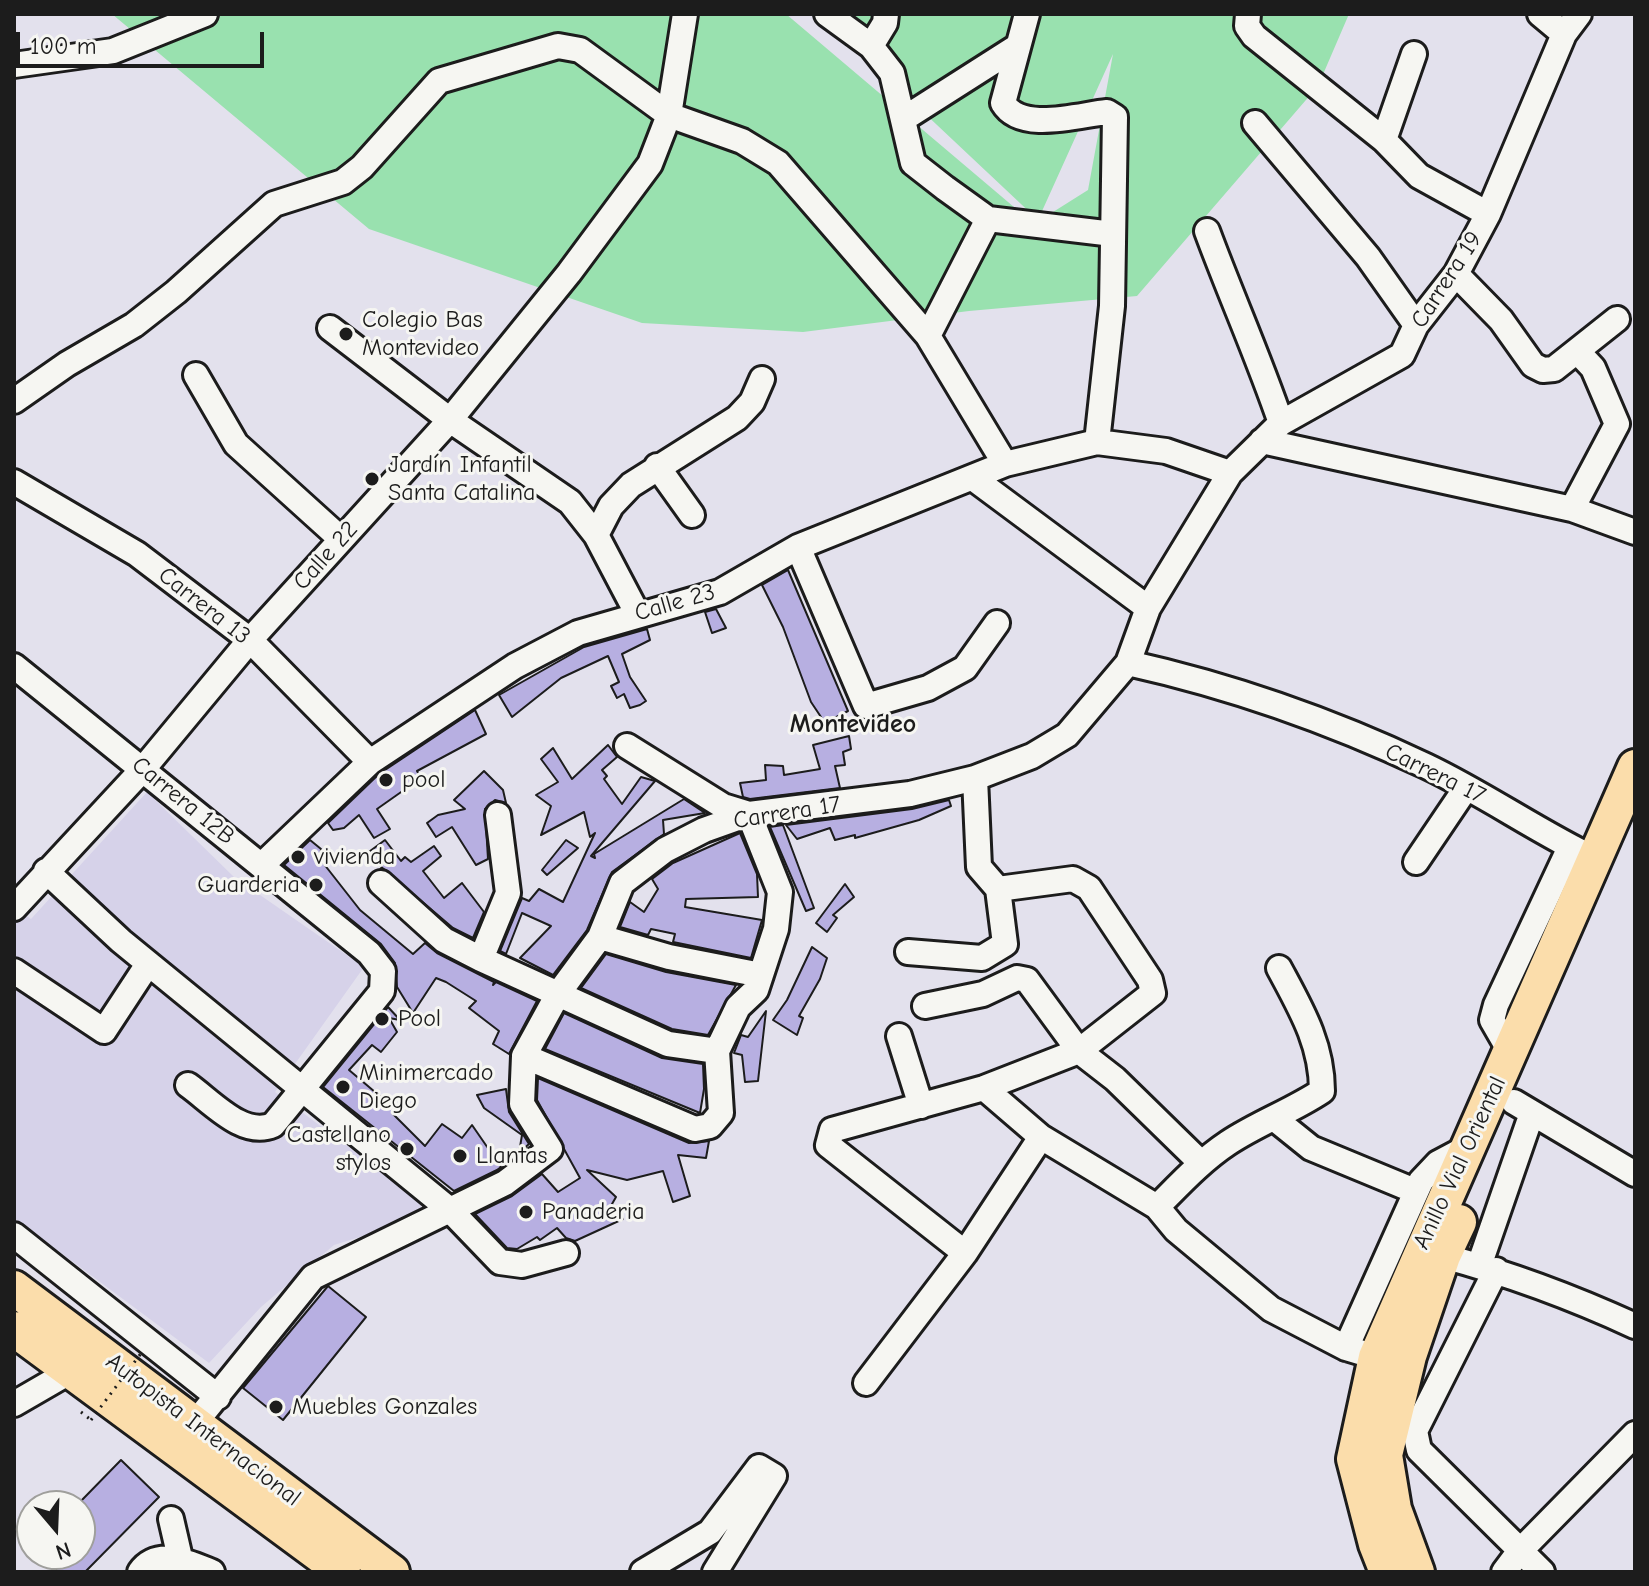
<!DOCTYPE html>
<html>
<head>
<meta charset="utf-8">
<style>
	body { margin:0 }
	#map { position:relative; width:1649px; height:1586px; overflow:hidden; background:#e3e1ed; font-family:"Comic Neue",sans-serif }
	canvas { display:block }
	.frame { position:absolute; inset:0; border:16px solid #1c1c1c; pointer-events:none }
	.north { position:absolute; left:16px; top:1490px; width:80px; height:80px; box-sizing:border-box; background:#f6f6f2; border:2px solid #9f9f9c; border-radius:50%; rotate:161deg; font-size:22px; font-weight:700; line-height:32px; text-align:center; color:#1c1c1c }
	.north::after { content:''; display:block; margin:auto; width:28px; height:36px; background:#1c1c1c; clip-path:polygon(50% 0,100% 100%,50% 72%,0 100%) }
	.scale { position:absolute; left:16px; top:32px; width:248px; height:36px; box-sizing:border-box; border:4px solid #1c1c1c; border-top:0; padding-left:10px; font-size:24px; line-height:28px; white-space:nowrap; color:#1c1c1c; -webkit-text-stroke:6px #f6f6f2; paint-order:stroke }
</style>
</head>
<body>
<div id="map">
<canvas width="1649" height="1586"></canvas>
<div class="frame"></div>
<div class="north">N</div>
<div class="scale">100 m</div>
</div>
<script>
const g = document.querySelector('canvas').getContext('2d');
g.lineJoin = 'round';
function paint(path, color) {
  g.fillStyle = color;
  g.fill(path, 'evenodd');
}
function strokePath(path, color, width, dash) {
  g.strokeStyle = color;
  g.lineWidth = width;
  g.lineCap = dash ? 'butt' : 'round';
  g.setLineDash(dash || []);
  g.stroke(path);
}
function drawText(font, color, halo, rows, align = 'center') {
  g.font = font + ' "Comic Neue",sans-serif';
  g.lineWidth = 6;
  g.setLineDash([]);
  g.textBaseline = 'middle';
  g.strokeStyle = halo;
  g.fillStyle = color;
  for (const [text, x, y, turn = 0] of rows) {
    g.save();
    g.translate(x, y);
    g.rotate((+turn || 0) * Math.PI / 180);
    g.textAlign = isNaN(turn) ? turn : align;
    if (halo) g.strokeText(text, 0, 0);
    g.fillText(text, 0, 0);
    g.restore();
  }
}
const built = new Path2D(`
	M147,792L234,877L364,967L275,1092L422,1202L418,1219L334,1245L261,1307L209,1363L14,1218V907L31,919Z`);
const green = new Path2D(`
	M112,14H786L1034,224L1088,190L1113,54L1038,220L819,14H1349L1318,86L1137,296L969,311L803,332L642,323L369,229Z`);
const building = new Path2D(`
	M788,570L848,711L825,723L811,702L783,627L762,585Z
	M716,609L726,628L712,633L705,612Z
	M647,629L650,640L622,654L630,677L646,701L640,705L630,708L624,694L617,698L611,686L619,682L608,656L561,678L512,717L499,695L584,647Z
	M475,710L486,734L417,771L421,778L377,809L390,829L374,838L359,815L344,828L333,830L328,823L379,774Z
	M849,736L851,749L843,752L845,765L835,766L840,788L750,799L743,797L740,783L766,780L765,765L783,766L784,775L820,769L813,745Z
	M608,745L617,757L602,770L607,776L604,779L622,804L641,777L655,781L591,856L595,858L594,854L684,799L705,813L663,820L664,834L612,872L587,930L553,975L520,958L551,926L522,913L506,954L500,951L522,898L529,901L539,889L563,902L595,833L590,837L584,812L541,835L551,806L536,795L558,782L541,759L553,748L572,779Z
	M484,771L503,790L506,803L495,800L485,809L488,859L476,865L452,827L436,837L427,823L438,815L465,809L454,800Z
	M949,800L951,806L919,820L855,838V835L835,840L830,828L797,839L786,825L912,809Z
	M783,825L814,908L806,911L770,827Z
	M740,833L757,874L758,897L686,899L685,907L762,920L751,958L673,942L675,934L651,929L648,935L620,927L630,902L644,912L658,889L652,879L673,863Z
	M310,840L321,849L320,859L360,910L413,954L425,943L437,953L494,982L493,985L496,982L537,1001L509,1054L493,1044L499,1031L469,1008L476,1001L446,982L436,978L413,1013L397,987L395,963L381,944L284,865Z
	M385,840L401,861L405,857L411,862L434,846L441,856L423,871L444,898L462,883L484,912L473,938L453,928L366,854Z
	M566,840L578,848L547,875L542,870Z
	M845,884L854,897L833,915L837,918L827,932L816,923Z
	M812,947L827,958L820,979L799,1016L803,1018L797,1035L773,1020L787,1000Z
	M606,954L666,972L736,985L708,1035L672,1029L581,988Z
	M388,1007L400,1020L389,1018L397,1032L381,1052L372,1045L349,1070L395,1109L392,1113L425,1146L442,1124L462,1138L472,1125L501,1167L497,1170L454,1191L323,1087Z
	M766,1011L758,1081L745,1082L742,1055L734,1053L741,1035L748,1037Z
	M564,1013L662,1058L703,1064L704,1089L700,1113L545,1049Z
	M538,1078L689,1143L709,1141L706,1158L678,1155L690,1196L673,1202L663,1171L627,1180L587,1170L616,1197L612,1204L623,1219L575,1241L566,1238L557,1228L540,1240L537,1237L517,1249L507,1248L475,1214L512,1196L542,1174L558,1192L580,1178L537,1100Z
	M506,1089L509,1112L529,1144L519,1153L522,1135L484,1108L477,1095Z
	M328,1286L366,1317L283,1420L243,1388Z
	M121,1460L159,1497L85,1572H58L40,1554H80V1502Z`);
const path = new Path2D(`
	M81,1412L91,1420`);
const minor = new Path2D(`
	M827,14L871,46L892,73L913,163L945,188L988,219L1113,234
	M1027,14L1003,103C1021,133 1078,115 1107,112L1115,117L1112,306L1097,442
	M1248,14L1247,26L1254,36L1384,140L1419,176L1488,214
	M1540,14L1564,34
	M871,46L885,23L886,14
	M14,65L113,51L205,14
	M905,118L1018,46
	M1255,123L1368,257L1416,325
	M1384,140L1414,54
	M1207,231C1231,296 1259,358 1281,423
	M1456,274L1501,320L1533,365L1543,370L1554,369L1617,319
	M330,328L450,420L570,502L596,535L637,613
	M928,336L988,219
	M196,375L236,444L341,539
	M14,401L67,364L134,325L176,292L274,204L343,182L362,167L439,81L558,46L580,50L669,115L742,141L778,163L928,336L1005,464
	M1262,441L1572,509L1635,532
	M657,466L692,515
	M973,478L1148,608
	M14,482L137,554L250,640L370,762
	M1572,509L1617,424L1593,368L1577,351
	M596,535L611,506L631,485L737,418L752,402L762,379
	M798,547L866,706L928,688L965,668L997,623
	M1128,663C1231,686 1331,721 1426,766C1485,794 1538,832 1597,860
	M14,666L369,953L383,971L382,991L273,1125C243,1138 212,1102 188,1085
	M1416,862L1466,788
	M262,865L370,762L515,666L578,633L720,592L798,547L1005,464L1097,442L1166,451L1230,473
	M46,871L121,941L450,1210L500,1262L522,1265L566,1253
	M381,883L444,940L481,959L668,1044L717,1051
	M14,908L143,769L250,640L450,420L569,273L650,164L669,115L685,14
	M600,937L669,957L761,975
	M908,952L982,958L1005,944L998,889L979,867L975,778
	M481,959L508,893L498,815
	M14,971L104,1031L148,964
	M925,1006L983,994L1017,978L1027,980L1079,1051L1115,1079L1201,1163
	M899,1036L921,1106
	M1511,1053L1492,1020L1496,1005L1570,847
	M524,1056L695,1129L710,1126L721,1113L717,1051L738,1007L756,990L776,929L780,892L749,814L723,806L627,746
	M984,1088L1041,1137L1157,1207L1176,1230L1271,1309L1346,1348L1376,1357
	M1514,1102L1635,1174
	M1275,1119L1311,1148L1415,1191
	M1157,1207C1180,1184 1201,1161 1228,1143C1258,1123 1292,1111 1322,1091C1322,1044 1301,1009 1279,968
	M14,1235L218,1397
	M965,1253L828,1145L832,1130L984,1088L1079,1051L1153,993L1150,980L1089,888L1073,879L998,889
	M1443,1256C1510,1274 1572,1297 1635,1326
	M1479,1266L1532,1113
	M1496,1270L1415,1431L1419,1450L1542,1572
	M1346,1348L1421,1181L1438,1163L1470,1146
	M866,1383L965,1253L1041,1137
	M14,1404L71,1371
	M195,1423L313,1277L505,1183L550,1149L522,1104L524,1056L558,994L600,937L622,883L665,850L704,830L749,814L910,794L975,778L1032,756L1067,735L1128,663L1148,608L1230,473L1281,423L1402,355L1416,325L1456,274L1488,214L1564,34L1579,14
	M171,1519L180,1558
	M140,1572C158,1547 190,1563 212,1572
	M643,1572L710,1532L759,1467L774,1476L715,1572
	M1504,1572L1519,1552L1635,1434`);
const highway = new Path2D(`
	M14,1288L392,1572
	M14,1329L343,1572
	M1387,1572L1376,1544L1354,1459L1376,1357L1635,767
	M1417,1572L1394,1509L1385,1455L1409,1356L1443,1256L1459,1222`);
const pathBridge = new Path2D(`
	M91,1420L142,1352`);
const markers = [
	[346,334,8,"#1c1c1c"],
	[372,479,8,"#1c1c1c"],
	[386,780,8,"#1c1c1c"],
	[298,857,8,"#1c1c1c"],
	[316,885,8,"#1c1c1c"],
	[382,1019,8,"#1c1c1c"],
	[343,1087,8,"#1c1c1c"],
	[407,1149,8,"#1c1c1c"],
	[460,1156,8,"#1c1c1c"],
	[526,1212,8,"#1c1c1c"],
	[276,1407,8,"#1c1c1c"]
];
const streetNames = [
	["Carrera 19",1447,280,-57],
	["Calle 22",326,556,-48],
	["Calle 23",675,603,-16],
	["Carrera 13",204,606,38],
	["Carrera 17",1435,774,26],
	["Carrera 12B",183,801,39],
	["Carrera 17",787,813,-9],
	["Anillo Vial Oriental",1460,1163,-65],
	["Autopista Internacional",203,1430,37]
];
const poiNames = [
	["Colegio Bas",362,320],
	["Montevideo",362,348],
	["Jardín Infantil",388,465],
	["Santa Catalina",388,493],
	["pool",402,780],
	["vivienda",314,857],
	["Guarderia",300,885,"right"],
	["Pool",398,1019],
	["Minimercado",359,1073],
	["Diego",359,1101],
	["Castellano",391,1135,"right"],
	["stylos",391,1163,"right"],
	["Llantas",476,1156],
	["Panaderia",542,1212],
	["Muebles Gonzales",292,1407]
];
const neighbourhoodNames = [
	["Montevideo",853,725]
];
paint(built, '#d6d2e9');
paint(green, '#99e1af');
paint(building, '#b7afe1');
strokePath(building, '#1c1c1c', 2);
strokePath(minor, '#1c1c1c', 30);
strokePath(highway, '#1c1c1c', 40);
strokePath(path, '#1c1c1c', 3, [2, 6]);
strokePath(minor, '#f6f6f2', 24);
strokePath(highway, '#fbddab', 34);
strokePath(pathBridge, '#1c1c1c', 3, [2, 6]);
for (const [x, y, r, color] of markers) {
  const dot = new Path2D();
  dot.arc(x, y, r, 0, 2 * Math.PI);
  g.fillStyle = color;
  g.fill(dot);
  strokePath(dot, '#f6f6f2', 3);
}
drawText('24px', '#1c1c1c', '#f6f6f2', streetNames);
drawText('24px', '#1c1c1c', '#f6f6f2', poiNames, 'left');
drawText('bold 26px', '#1c1c1c', '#f6f6f2', neighbourhoodNames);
</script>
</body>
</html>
